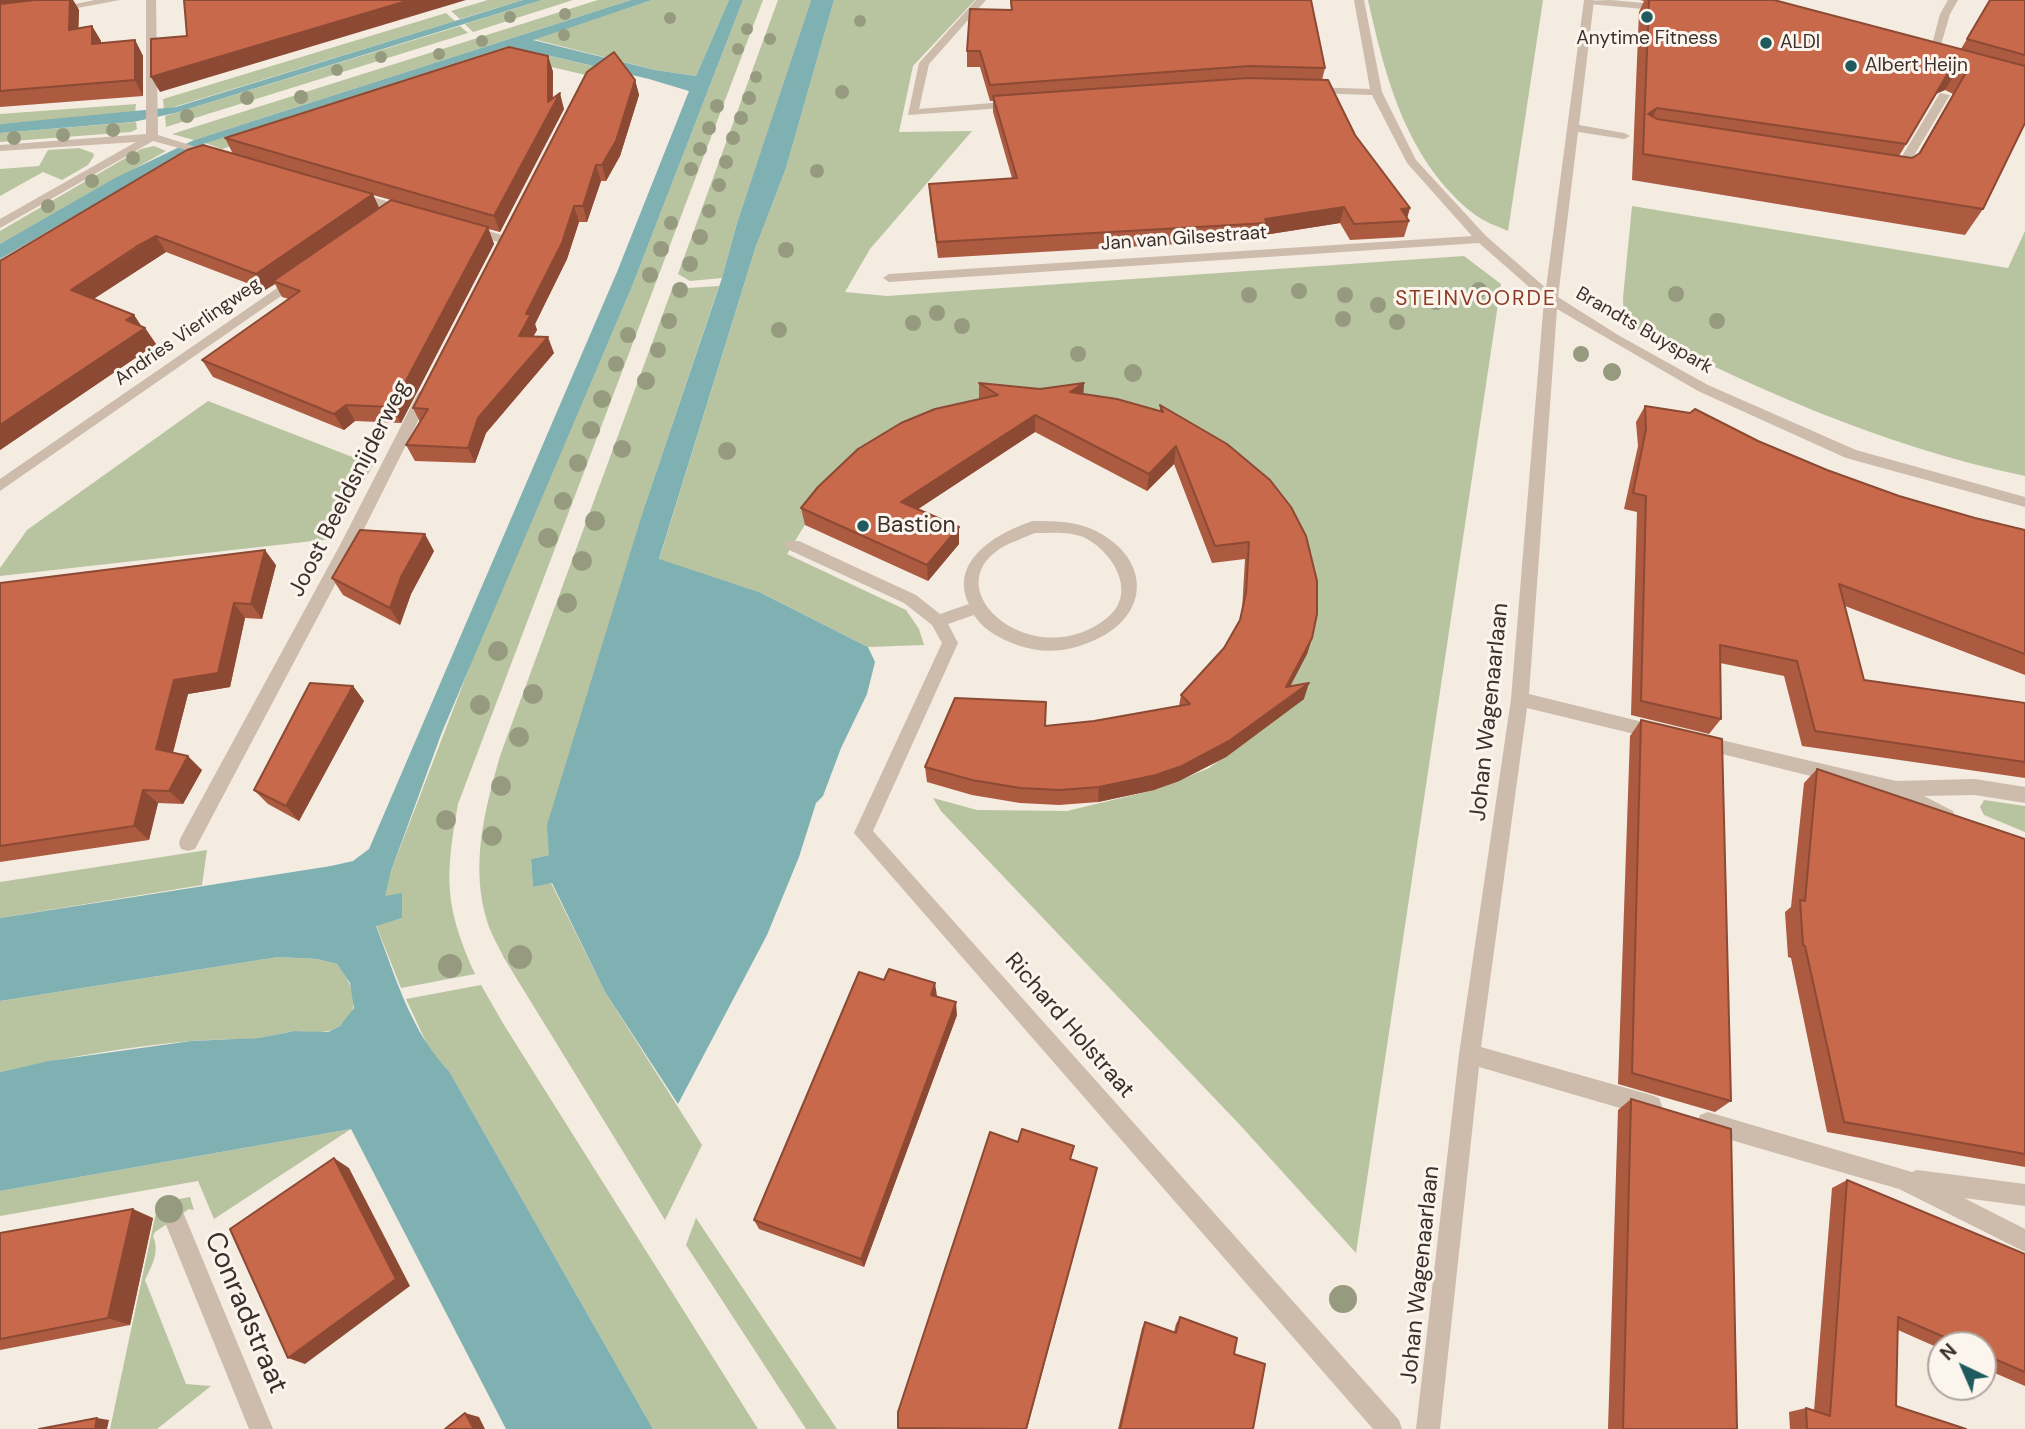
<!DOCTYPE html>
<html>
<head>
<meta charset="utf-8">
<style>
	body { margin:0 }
	#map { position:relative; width:2025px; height:1429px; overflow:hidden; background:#f4ebe1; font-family:"DM Sans",sans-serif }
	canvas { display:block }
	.north { position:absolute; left:1927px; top:1331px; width:70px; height:70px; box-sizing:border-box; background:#fbf5ee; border:2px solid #aea6a0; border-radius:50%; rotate:316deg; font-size:19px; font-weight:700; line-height:28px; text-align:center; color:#3b302b }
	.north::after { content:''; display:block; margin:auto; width:24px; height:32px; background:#1f5a5e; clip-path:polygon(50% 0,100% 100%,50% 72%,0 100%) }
</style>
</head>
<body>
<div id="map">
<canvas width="2025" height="1429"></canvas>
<div class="north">N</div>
</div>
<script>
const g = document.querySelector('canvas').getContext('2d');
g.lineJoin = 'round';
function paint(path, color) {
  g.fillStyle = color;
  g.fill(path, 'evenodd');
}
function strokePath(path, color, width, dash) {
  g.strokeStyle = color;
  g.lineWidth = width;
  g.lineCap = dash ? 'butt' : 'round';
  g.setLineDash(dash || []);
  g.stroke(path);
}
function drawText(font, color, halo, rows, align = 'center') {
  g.font = font + ' "DM Sans",sans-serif';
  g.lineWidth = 6;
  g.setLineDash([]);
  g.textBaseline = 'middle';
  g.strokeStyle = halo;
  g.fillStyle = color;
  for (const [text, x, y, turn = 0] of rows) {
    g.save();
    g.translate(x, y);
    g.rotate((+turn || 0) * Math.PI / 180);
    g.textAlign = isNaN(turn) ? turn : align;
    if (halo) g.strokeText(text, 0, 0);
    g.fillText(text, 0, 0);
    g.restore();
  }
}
const green = new Path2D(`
	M488,0H523L460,19L451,11Z
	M542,0H573L473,32L465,24Z
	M598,0H631L194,140L172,134Z
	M652,0H729L696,76L655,70L533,39Z
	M743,0H763L458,804C445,877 444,905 475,974L401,988L376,925L402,918L384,896L391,871L478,645L633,284Z
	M778,0H811L737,223L722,278L690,281L678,274Z
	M834,0H975L913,66L899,132L972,131L870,249L845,292L887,296L1464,256L1501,284L1356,1253L1240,1125L941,811L933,798L977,810L1067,811L1158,789L1209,768L1256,733L1287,693L1301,664L1272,503L1068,410L806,523L787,554L906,610L919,629L924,645L868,647L759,592L659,560L755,249L786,168Z
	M1368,0H1543L1508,231C1497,226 1484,222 1474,214C1407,161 1386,80 1368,0Z
	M446,13L455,21L164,110L163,99Z
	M460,26L468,33L166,127L165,116Z
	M508,46L601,68L590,76L509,57L222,149L205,143Z
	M136,104L135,113L0,124V114Z
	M136,122L137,129L131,132L0,142V133Z
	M154,146L166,151L0,244V231L141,149Z
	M79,148L93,153L94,156L88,165L62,180L43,172L0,196V169L39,166L48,150Z
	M1632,206L2008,268L2025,231V476C1880,446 1755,388 1624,323L1623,298Z
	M719,286L644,508L549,855L531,859L533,887L551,883L605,992L702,1145L665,1220L504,958C499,947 492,936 488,924C469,867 485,808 501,753L672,289Z
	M208,401L373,465L331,539L0,576V568L27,530Z
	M1984,800L2025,806V832L1984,815L1980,807Z
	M207,850L202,885L0,918V882Z
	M278,957L317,959L337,964C352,983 365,1011 338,1027C325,1035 311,1031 296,1031C284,1032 272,1036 259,1038C236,1040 213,1039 190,1041C126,1047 62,1058 0,1072V1001Z
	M481,985L504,1025L758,1429H653L449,1071L431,1053L406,999Z
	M351,1129L214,1219L198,1181L0,1216V1191Z
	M190,1197L194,1210L189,1209L155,1232L153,1236C160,1252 152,1265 145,1280L186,1384L211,1386L157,1429H110L158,1203Z
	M696,1218L837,1429H806L686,1245Z`);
const water = new Path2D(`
	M523,0H542L175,113L133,122L0,133V124L176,107Z
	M631,0H652L533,40L655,70L696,76L729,0H743L633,284L442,732L391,871L385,896L402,893V918L376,926C395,975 411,1033 449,1071L653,1429H506L351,1129L0,1191V1072L49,1061L191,1041L259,1038L294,1031L328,1032L340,1026L354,1008L350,983L337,964L317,959L278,957L0,1001V918L331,866L353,861L369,849L617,272L689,91L649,79L508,46L502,48L194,147L0,259V244L115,178L194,140Z
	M811,0H834L786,168L755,249L659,559L759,592L868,647L875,662L867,694L841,748L823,796L816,803L799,857L767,935L678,1104L605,992L552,883L533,887L531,859L549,855L547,825L644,508L722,278L737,223Z`);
const pedestrian = new Path2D(`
	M1611,0L1666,5L1671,8L1666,11L1589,4L1584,1Z
	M1948,0H1958L1950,14L1935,65L1926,67L1940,14Z`);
const minor = new Path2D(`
	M95,0H120L56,12L51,9Z
	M146,0H156L158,135L222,155L216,158L153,141L0,228V219L136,142L0,151V145L146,134Z
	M976,0H986L929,64L919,109L1016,101L1022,104L1016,107L908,115L919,63Z
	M1354,0H1364L1382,92L1416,160L1486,236L1546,288L1584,0H1594L1579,125L1624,133L1630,136L1624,139L1578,132L1558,297L1618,335L1708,385L1856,450L2025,497V507L1846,458L1698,391L1557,309L1529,694L1659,726L1665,728L1668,733L1665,738L1659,740L1527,708L1481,1047L1651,1095L1659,1098L1662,1106L1659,1114L1651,1117L1479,1067L1440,1429H1416L1459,1054L1511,699L1544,300L1479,243L889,282L883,278L889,274L1472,236L1407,163L1372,95L1309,93L1304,90L1309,87L1370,89Z
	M1940,93L1950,95L1900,179H1892L1890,176Z
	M354,192L412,208L414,211L408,215L350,199V193Z
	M468,225L509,237L511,240L505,244L464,232L462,229Z
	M299,273L304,274V280L0,491V479Z
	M425,388L432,393L356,545L195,849L188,851L181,849L179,843L181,837L340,545L418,393Z
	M1033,521C1054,521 1077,521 1096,531C1153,560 1150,619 1090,642C1066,652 1043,654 1017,645C1001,639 983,630 974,615L948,624L958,643L873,831L1399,1420L1402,1429H1373L854,833L942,643L932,625L904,603L787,549L785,545L787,541H799L916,595L940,614L969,604C948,561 998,532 1033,521ZM1035,533C1050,533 1068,531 1083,537C1112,550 1139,593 1107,618C1035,676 933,591 1001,548C1011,542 1024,538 1035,533Z
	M1700,735L1896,781L1975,779L2025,787V803L1975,795L1924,796L1953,811L1955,817L1953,823L1946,825L1891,796L1694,747L1691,742L1694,737Z
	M1708,1112L1912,1172L1917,1170L2025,1184V1206L1964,1198L2025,1229V1252L1899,1189L1700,1131L1697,1123L1700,1115Z
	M175,1209L183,1212L273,1429H249L164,1220L167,1212Z`);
const trees = [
	[565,14,6],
	[510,17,6],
	[670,18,6],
	[860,21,6],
	[747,29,6],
	[564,35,6],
	[770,39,6],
	[482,41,6],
	[738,49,6],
	[439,54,6],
	[381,57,6],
	[337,70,6],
	[756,77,6],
	[842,92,7],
	[301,97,7],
	[247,98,7],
	[749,98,7],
	[717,106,7],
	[187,116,7],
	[741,118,7],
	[709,128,7],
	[113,130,7],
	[63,135,7],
	[14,138,7],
	[733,138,7],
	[700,149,7],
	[133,158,7],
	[726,162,7],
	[691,169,7],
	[817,171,7],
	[92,181,7],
	[719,185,7],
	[48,206,7],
	[709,211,7],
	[671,223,7],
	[700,237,8],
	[661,249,8],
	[786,250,8],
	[690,264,8],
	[650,275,8],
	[680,290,8],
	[1479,290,8],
	[1299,291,8],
	[1676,294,8],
	[1249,295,8],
	[1345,295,8],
	[1436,302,8],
	[1378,305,8],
	[937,313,8],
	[1343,319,8],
	[669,321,8],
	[1717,321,8],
	[1397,322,8],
	[913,323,8],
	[962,326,8],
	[779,330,8],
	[628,335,8],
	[658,350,8],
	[1078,354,8],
	[1581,354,8],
	[616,364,8],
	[1612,372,9],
	[1133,373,9],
	[646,381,9],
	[602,399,9],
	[591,430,9],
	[622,449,9],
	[727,451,9],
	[578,463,9],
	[563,501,9],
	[595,521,10],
	[548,538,10],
	[582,561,10],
	[567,603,10],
	[498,651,10],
	[533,694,10],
	[480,705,10],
	[519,737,10],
	[501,786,10],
	[446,820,10],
	[492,836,10],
	[520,957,12],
	[450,966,12],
	[169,1209,14],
	[1343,1299,14]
];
const wall = new Path2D(`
	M0,0H73L79,10L78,28L92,26L101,41V43L135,40L143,56V96L0,107Z
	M1010,0H1311L1325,68L1322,80L1355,135L1410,208L1407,218L1409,221L1404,237L1350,240L1340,223L1264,235V239L938,258L930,200L929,184L1012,178L993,112V101H990L980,67H967V51L1011,10Z
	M1640,0H1774L1961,49L1990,0H2025V123L1983,209L1965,235L1632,180L1639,12L1644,1ZM1945,90L1953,94L1918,154L1912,158L1899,156L1937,93Z
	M548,56L553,72V98L564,109L500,232L488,229L494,244L401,423L355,421L344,430L213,377L202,360L289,299L282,297L275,284L265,290L166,252L93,299L134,315L142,327L145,328L156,344L0,450V261L233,154L225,138ZM373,195L391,200L379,208Z
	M635,80L639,95L620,156L606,181H601L587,222H579L567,259L535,324L537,330L533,336L554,353L486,433L475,463L415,461L406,445L420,422L413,408Z
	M979,383L1040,389L1084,383L1083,394L1160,411V405L1312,638L1307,654L1290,687L1304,699L1226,757L1179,781L1154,790L1098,802L1059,805L1020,803L972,795L927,782L925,767L1045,726L1094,721L1179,706L1181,695L1224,648L1240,621L1242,610L1245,559L1212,563L1174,464L1147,491L1035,432L918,509L959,527V544L928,581L805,525L801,508L979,399Z
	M1645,406L1758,441L1827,470L1899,496L1975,518L2025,530V675L1845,606L1864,680L2025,703V778L1802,746L1784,676L1720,663L1721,719L1709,734L1631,715L1637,512L1624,509L1638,446L1636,422Z
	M434,551L411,594L400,625L343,595L332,578Z
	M276,565L262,619L245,618L230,687L188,694L173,753L202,770L183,804L158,803L149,840L0,862V583Z
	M353,686L364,701L299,821L268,804L254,790Z
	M1641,720L1731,1101L1715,1112L1618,1084L1630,736Z
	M1817,769L2025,839V1167L1827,1132L1791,958L1788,957L1785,912L1791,907L1804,783Z
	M937,996L957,1015L864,1267L759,1229L754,1220Z
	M1631,1099L1737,1429H1608L1618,1110Z
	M1847,1180L2025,1254V1386L1983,1368V1345H1941V1349L1898,1330L1896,1406L1966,1429H1790L1789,1412L1806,1408L1814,1411L1832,1188Z
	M153,1218L130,1325L0,1350V1233Z
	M1180,1317L1234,1354L1253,1429H1118L1142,1328L1145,1322L1174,1332L1176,1324Z`);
const shadedWall = new Path2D(`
	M0,0H73L79,10L78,45L0,9Z
	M410,0H466L160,92L151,77Z
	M92,26L101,41V59L92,44Z
	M135,40L143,56V96L135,80Z
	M548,56L553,72L552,106L560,93L564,109L500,232L494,216L548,102Z
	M1961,64L1945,90L1936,94L1951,68Z
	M635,80L639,95L620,156L606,181L602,165Z
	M1657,108L1646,133L1648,114Z
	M596,165L601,181L587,222L583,206Z
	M373,194L380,210L273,281L275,284L265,290L256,274Z
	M574,206L579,222L567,259L535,324L537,330L525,352L519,336L526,314Z
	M1344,207L1340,223L1264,235L1267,223L1265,219Z
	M1410,208L1406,221L1401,209Z
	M488,227L494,244L401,423L392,407Z
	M156,236L166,252L83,306L71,290Z
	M134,315L143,329L145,328L156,344L0,450V425Z
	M548,337L554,353L486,433L475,463L468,448L478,418Z
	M1084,383L1083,401L1070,392Z
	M346,405L355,421L344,430L334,414Z
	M1035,415V432L903,519L901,502Z
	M1176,446L1174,464L1147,491L1149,474Z
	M959,527V544L928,581L927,565Z
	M425,534L434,551L411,594L400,625L390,608L401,577Z
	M265,550L276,565L262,619L251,604Z
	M234,603L245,618L230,687L188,694L170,763L156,749L174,680Z
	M1312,638L1307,654L1281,703L1286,687Z
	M1309,683L1304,699L1226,757L1179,781L1154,790L1098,802L1099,787Z
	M353,686L364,701L299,821L286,806Z
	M188,756L202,770L183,804L169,791Z
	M143,790L158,803L149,840L134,826Z
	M935,983L937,996L931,995Z
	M956,1002L957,1015L864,1267L861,1259Z
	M334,1158L349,1168L410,1286L305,1364L288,1358Z
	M1097,1168L1027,1429H1026Z
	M133,1209L153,1218L130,1325L108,1318Z
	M465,1413L479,1417L485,1429H474Z
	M97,1418L109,1420L107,1429H95Z`);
const building = new Path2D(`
	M35,0H70L69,30L92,26V44L135,40V80L0,91V4Z
	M184,0H410L151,77V39L187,36Z
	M1011,0H1311L1325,68L1249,66L990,85L980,51H967L970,9L1012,10Z
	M1649,0H1774L2025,66V123L1983,209L1643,154ZM1961,64L1968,69L1920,153L1912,158L1657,119L1648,114L1657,108L1906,144L1951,68Z
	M1990,0H2025V55L1967,39Z
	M509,47L548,56V102L560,93L494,216L225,138Z
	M614,52L635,80L616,141L602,165H596L583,206H574L562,243L526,314H531L519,336L548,337L478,418L468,448L406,445L428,409L413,408L587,72Z
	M1248,78L1328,80L1355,135L1410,208L1401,209L1409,221L1354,224L1344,207L1265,219L1267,223L937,242L929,184L1017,178L993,96Z
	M203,145L373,194L256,274L156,236L136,247L71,290L134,315L126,320L145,328L0,425V261L187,150Z
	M391,200L488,227L392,407L346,405L334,414L202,360L300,291L273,281Z
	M979,383L1040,389L1084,383L1070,392L1117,399L1163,412L1160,405L1227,444L1270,480L1291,507L1306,536L1317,581V614L1312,638L1286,687L1309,683L1229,741L1182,766L1156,775L1099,787L1060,790L1020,788L972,780L925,767L955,698L1046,702L1045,726L1094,721L1190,704L1181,695L1224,648L1240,620L1246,593L1249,542L1215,546L1176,446L1149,474L1035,415L901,502L959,527L927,565L801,508L818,487L858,449L901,423L935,409L998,395Z
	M1645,406L1690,413L1695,409L1758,441L1827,470L1899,496L1975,518L2025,530V654L1839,584L1864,680L2025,703V762L1815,731L1797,661L1720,645L1721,719L1641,701L1646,496L1633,493L1646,429Z
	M360,530L425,534L401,577L390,608L332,578Z
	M265,550L251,604L234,603L218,673L174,680L156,749L188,756L169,791L143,790L134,826L0,846V583Z
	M310,683L353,686L286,806L254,790Z
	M1641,720L1722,739L1731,1101L1632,1073Z
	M1817,769L2025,839V1154L1844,1122L1805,946L1803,945L1800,900L1805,901Z
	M889,969L935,983L931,995L956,1002L861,1259L754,1220L859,972L884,980Z
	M1631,1099L1731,1129L1737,1429H1623Z
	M1022,1129L1074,1146L1070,1159L1097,1168L1026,1429L898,1428V1412L990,1132L1018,1142Z
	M334,1158L396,1279L288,1358L230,1229Z
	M1847,1180L2025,1254V1372L1983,1354V1345H1963L1898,1317L1896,1406L1966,1429H1807L1806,1408L1830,1416Z
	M133,1209L108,1318L0,1339V1233Z
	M1180,1317L1237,1338L1234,1354L1265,1364L1253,1429H1120L1145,1322L1176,1333Z
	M465,1413L474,1429H445Z
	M97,1418L95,1429H39Z`);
const markers = [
	[1647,17,7,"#1f5a5e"],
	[1766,43,7,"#1f5a5e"],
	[1851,66,7,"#1f5a5e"],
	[863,526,7,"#1f5a5e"]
];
const farPoinames = [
	["Anytime Fitness",1647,39,"center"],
	["ALDI",1780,43],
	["Albert Heijn",1865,66]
];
const farStreetnames = [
	["Jan van Gilsestraat",1184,239,-4],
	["Brandts Buyspark",1644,331,30],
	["Andries Vierlingweg",188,332,-35]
];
const farNeighbourhoodnames = [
	["STEINVOORDE",1476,299]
];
const streetNames = [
	["Joost Beeldsnijderweg",350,489,-63],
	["Johan Wagenaarlaan",1490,712,-84],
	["Richard Holstraat",1069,1026,49],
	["Johan Wagenaarlaan",1421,1275,-84]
];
const poiNames = [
	["Bastion",877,526]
];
const nearStreetnames = [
	["Conradstraat",245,1313,67]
];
paint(green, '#b8c4a0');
paint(water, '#7fb0b2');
paint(pedestrian, '#cdbbac');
paint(minor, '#cdbbac');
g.fillStyle = '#969b7f';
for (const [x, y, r] of trees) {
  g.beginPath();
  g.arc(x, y, r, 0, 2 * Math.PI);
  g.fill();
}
paint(wall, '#ac5a40');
paint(shadedWall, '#8c4a34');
paint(building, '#c8694b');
strokePath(building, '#8c4a34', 2);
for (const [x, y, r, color] of markers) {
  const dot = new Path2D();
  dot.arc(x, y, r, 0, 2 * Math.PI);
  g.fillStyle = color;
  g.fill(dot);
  strokePath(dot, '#fbf5ee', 2.5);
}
drawText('19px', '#3b302b', '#fbf5ee', farPoinames, 'left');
drawText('19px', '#3b302b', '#fbf5ee', farStreetnames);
g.letterSpacing = '2px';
drawText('21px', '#8c3b22', '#fbf5ee', farNeighbourhoodnames);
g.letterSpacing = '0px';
drawText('23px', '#3b302b', '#fbf5ee', streetNames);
drawText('23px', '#3b302b', '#fbf5ee', poiNames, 'left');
drawText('28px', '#3b302b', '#fbf5ee', nearStreetnames);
</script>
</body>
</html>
